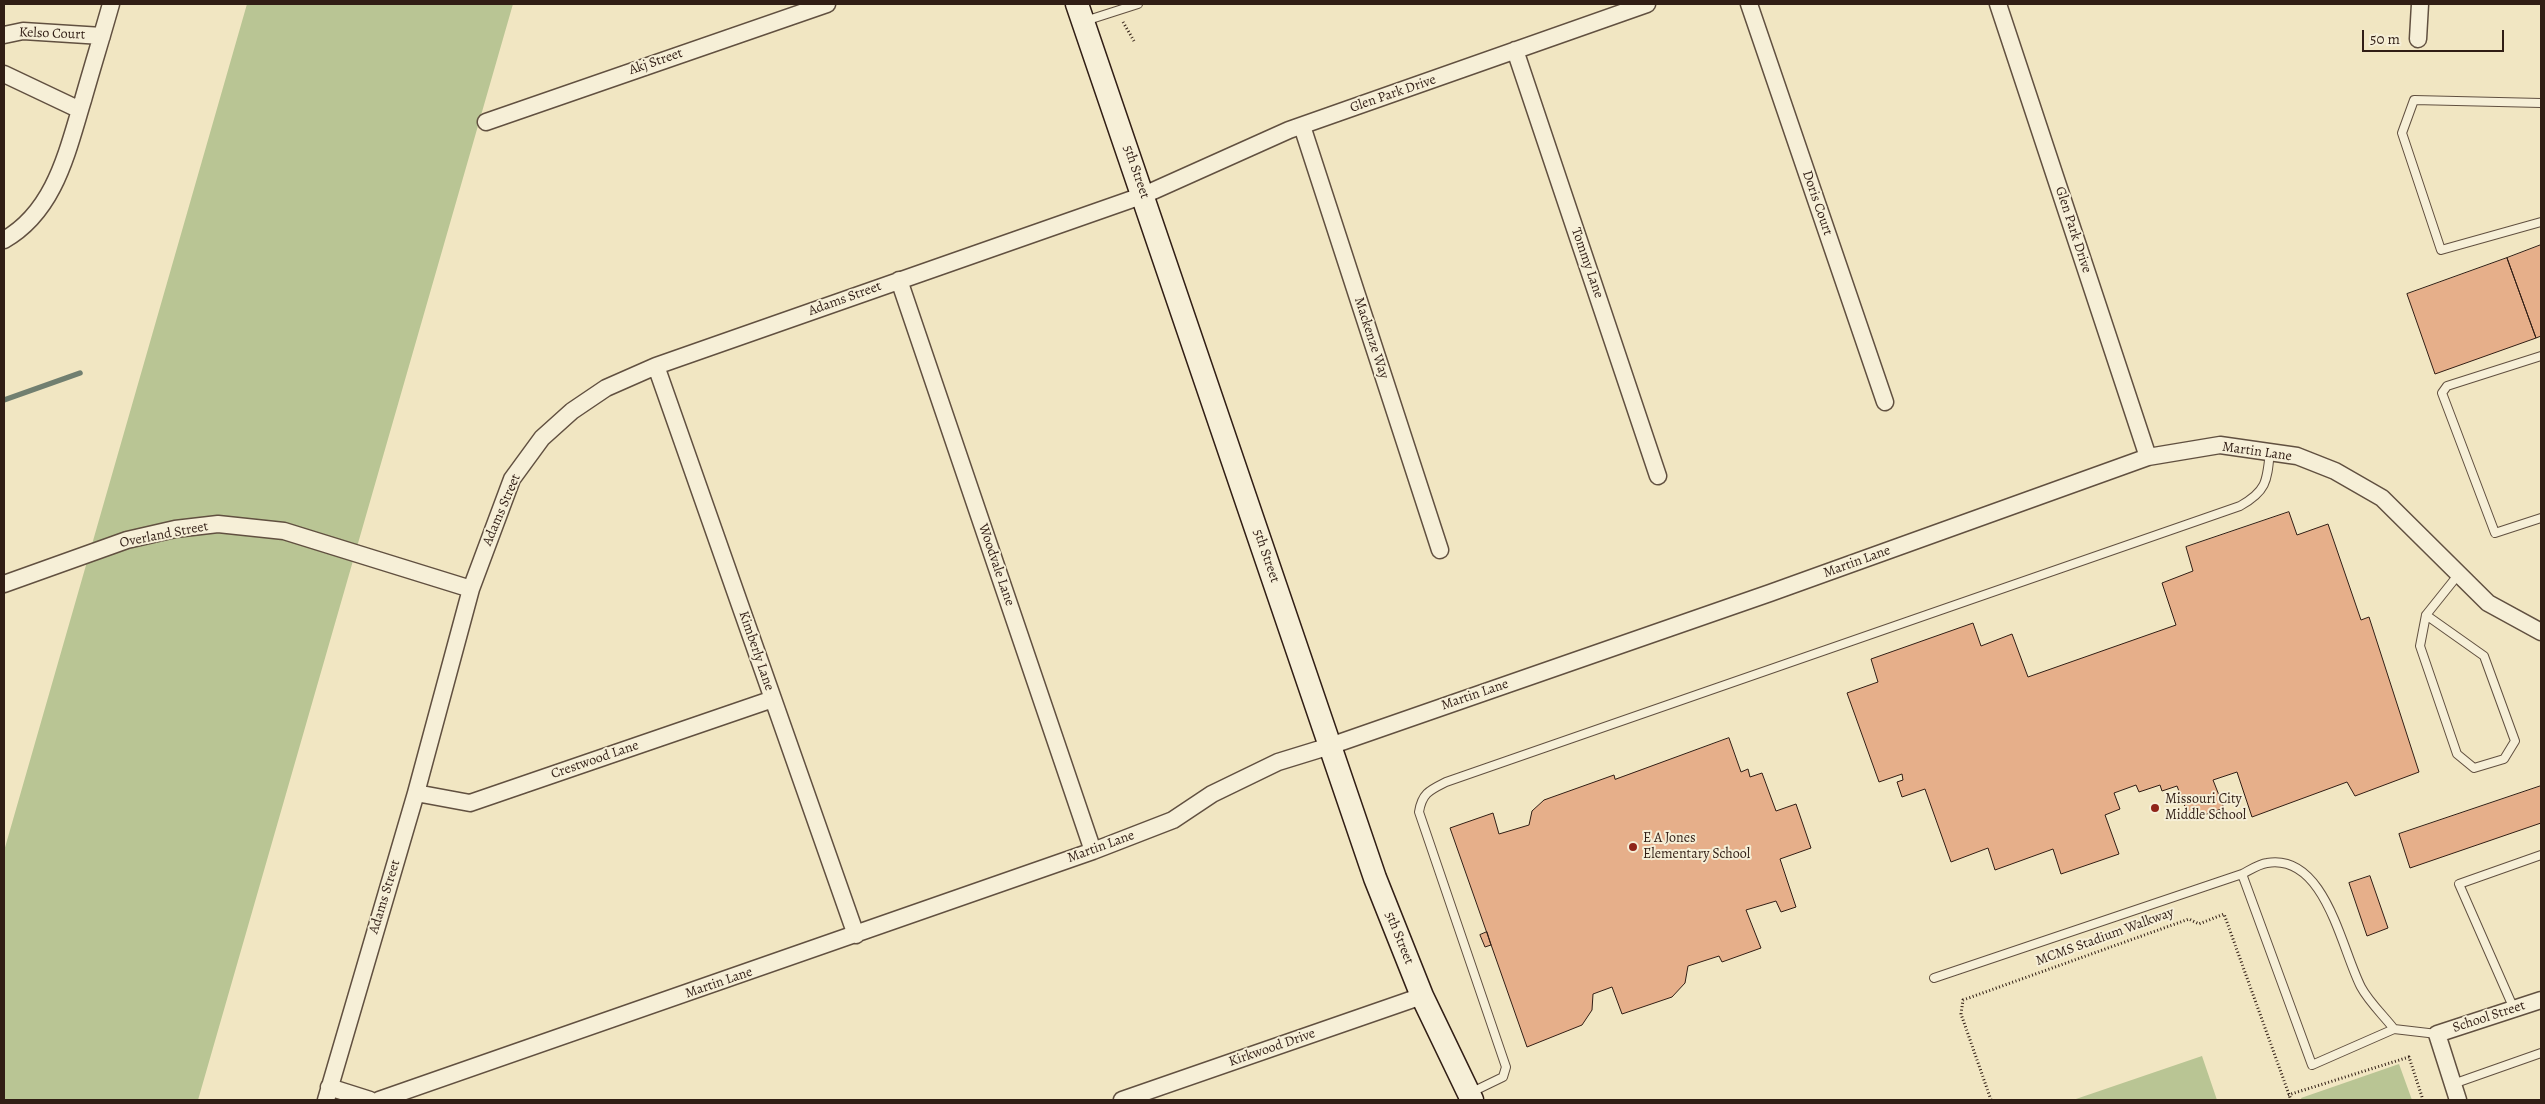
<!DOCTYPE html>
<html>
<head>
<meta charset="utf-8">
<style>
	body { margin:0 }
	#map { position:relative; width:2545px; height:1104px; overflow:hidden; background:#f1e6c2; font-family:Alegreya,serif }
	canvas { display:block }
	.frame { position:absolute; inset:0; border:5px solid #311e15; pointer-events:none }
	.scale { position:absolute; left:2362px; top:30px; width:142px; height:22px; box-sizing:border-box; border:2px solid #311e15; border-top:0; padding-left:6px; font-size:15px; line-height:18px; white-space:nowrap; color:#311e15; -webkit-text-stroke:4px #f6efd7; paint-order:stroke }
</style>
</head>
<body>
<div id="map">
<canvas width="2545" height="1104"></canvas>
<div class="frame"></div>
<div class="scale">50 m</div>
</div>
<script>
const g = document.querySelector('canvas').getContext('2d');
g.lineJoin = 'round';
function paint(path, color) {
  g.fillStyle = color;
  g.fill(path, 'evenodd');
}
function strokePath(path, color, width, dash) {
  g.strokeStyle = color;
  g.lineWidth = width;
  g.lineCap = dash ? 'butt' : 'round';
  g.setLineDash(dash || []);
  g.stroke(path);
}
function drawText(font, color, halo, rows, align = 'center') {
  g.font = font + ' Alegreya,serif';
  g.lineWidth = 4;
  g.setLineDash([]);
  g.textBaseline = 'middle';
  g.strokeStyle = halo;
  g.fillStyle = color;
  for (const [text, x, y, turn = 0] of rows) {
    g.save();
    g.translate(x, y);
    g.rotate((+turn || 0) * Math.PI / 180);
    g.textAlign = isNaN(turn) ? turn : align;
    if (halo) g.strokeText(text, 0, 0);
    g.fillText(text, 0, 0);
    g.restore();
  }
}
const green = new Path2D(`
	M247,4H513L198,1100H4V851Z
	M2202,1056L2217,1100H2073Z
	M2399,1064L2412,1100H2302L2301,1098Z`);
const stream = new Path2D(`
	M4,400L80,373`);
const building = new Path2D(`
	M2541,245V336L2536,338L2507,258Z
	M2507,258L2536,338L2435,374L2407,294Z
	M2289,512L2297,535L2328,524L2361,620L2369,617L2419,772L2355,796L2347,782L2252,817L2237,772L2213,780L2224,808L2190,820L2177,786L2162,791L2160,785L2139,792L2136,785L2114,793L2120,809L2105,815L2119,854L2061,874L2053,849L1995,870L1988,848L1951,862L1925,789L1902,797L1897,782L1903,780L1902,774L1879,782L1847,693L1878,682L1871,659L1973,623L1981,646L2012,634L2028,677L2176,625L2162,583L2193,571L2186,547Z
	M1729,738L1741,772L1748,769L1750,777L1762,773L1776,811L1796,804L1811,848L1780,859L1796,907L1781,912L1776,901L1746,910L1761,948L1722,962L1719,956L1688,966L1685,983L1672,997L1622,1014L1612,987L1593,994L1592,1010L1582,1025L1527,1047L1450,828L1493,813L1499,834L1529,825L1532,811L1544,800L1614,775L1615,779Z
	M2541,786V823L2410,868L2399,834Z
	M2370,876L2388,928L2367,936L2349,883Z
	M1487,932L1491,945L1485,947L1480,935Z`);
const path = new Path2D(`
	M1123,22L1134,41
	M2288,1095L2409,1057L2423,1100
	M1991,1100L1961,1014L1963,1000L2189,919L2199,924L2224,914L2291,1100`);
const lane = new Path2D(`
	M1085,21L1138,4
	M2541,103L2414,100L2402,133L2441,250L2541,222
	M2541,356L2447,386L2442,393L2495,533L2541,518
	M2426,615L2484,656L2515,741L2504,759L2474,768L2457,754L2420,646L2426,615L2458,575
	M2242,874C2250,870 2259,864 2267,863C2325,853 2341,948 2361,987C2369,1002 2384,1016 2394,1029
	M1934,978L2242,874L2312,1065L2394,1029L2437,1034
	M2514,1009L2459,884L2541,855
	M2453,1084L2541,1053
	M1470,1093L1503,1077L1506,1067L1419,812C1422,793 1430,790 1446,782L2240,506C2267,491 2267,481 2270,451`);
const street = new Path2D(`
	M1749,4L1885,402
	M1998,4L2148,457
	M4,35L23,31L102,36
	M2418,39L2420,4
	M1515,50L1658,476
	M4,74L80,110
	M486,122L827,4
	M1302,126L1440,550
	M4,240C55,211 67,152 83,100C92,68 102,36 111,4
	M899,280L1093,851
	M656,366L856,935
	M4,584L127,540L175,529L218,524L284,531L471,589
	M416,793L470,803L773,699
	M329,1087L370,1100
	M326,1100L416,793L471,589L512,479L542,438L572,411L606,388L656,366L1144,195L1289,130L1647,4
	M379,1100L1093,851L1173,820L1212,794L1278,762L1330,746L1770,593L2148,457L2220,445L2297,456L2335,471L2382,498L2488,603L2541,632
	M1122,1100L1422,996
	M2458,1100L2437,1034L2541,1000`);
const secondary = new Path2D(`
	M1077,4L1375,878L1422,996L1472,1100`);
const markers = [
	[2155,808,5,"#8f2418"],
	[1633,847,5,"#8f2418"]
];
const streetNames = [
	["Kelso Court",52,34,2],
	["Akj Street",656,62,-19],
	["Glen Park Drive",1393,94,-19],
	["5th Street",1136,172,71],
	["Doris Court",1817,203,71],
	["Glen Park Drive",2073,230,72],
	["Tommy Lane",1587,263,71],
	["Adams Street",845,299,-20],
	["Mackenze Way",1371,338,72],
	["Martin Lane",2257,452,8],
	["Adams Street",502,510,-67],
	["Overland Street",164,535,-11],
	["5th Street",1266,556,71],
	["Martin Lane",1857,562,-20],
	["Woodvale Lane",996,565,71],
	["Kimberly Lane",756,651,71],
	["Martin Lane",1475,695,-19],
	["Crestwood Lane",595,760,-19],
	["Martin Lane",1101,847,-20],
	["Adams Street",385,897,-73],
	["MCMS Stadium Walkway",2105,937,-20],
	["5th Street",1399,938,68],
	["Martin Lane",719,983,-19],
	["School Street",2489,1017,-18],
	["Kirkwood Drive",1272,1048,-19]
];
const poiNames = [
	["Missouri City",2165,800],
	["Middle School",2165,816],
	["E A Jones",1643,839],
	["Elementary School",1643,855]
];
paint(green, '#b9c594');
strokePath(stream, '#717f70', 5.5);
paint(building, '#e6af8a');
strokePath(building, '#311e15', 1);
strokePath(lane, '#615040', 10);
strokePath(street, '#615040', 19);
strokePath(secondary, '#311e15', 25);
strokePath(path, '#311e15', 3, [1, 2.5]);
strokePath(lane, '#f6efd7', 8);
strokePath(street, '#f6efd7', 16);
strokePath(secondary, '#f6efd7', 22);
for (const [x, y, r, color] of markers) {
  const dot = new Path2D();
  dot.arc(x, y, r, 0, 2 * Math.PI);
  g.fillStyle = color;
  g.fill(dot);
  strokePath(dot, '#f6efd7', 2);
}
drawText('14px', '#311e15', '#f6efd7', streetNames);
drawText('14px', '#311e15', '#f6efd7', poiNames, 'left');
</script>
</body>
</html>
